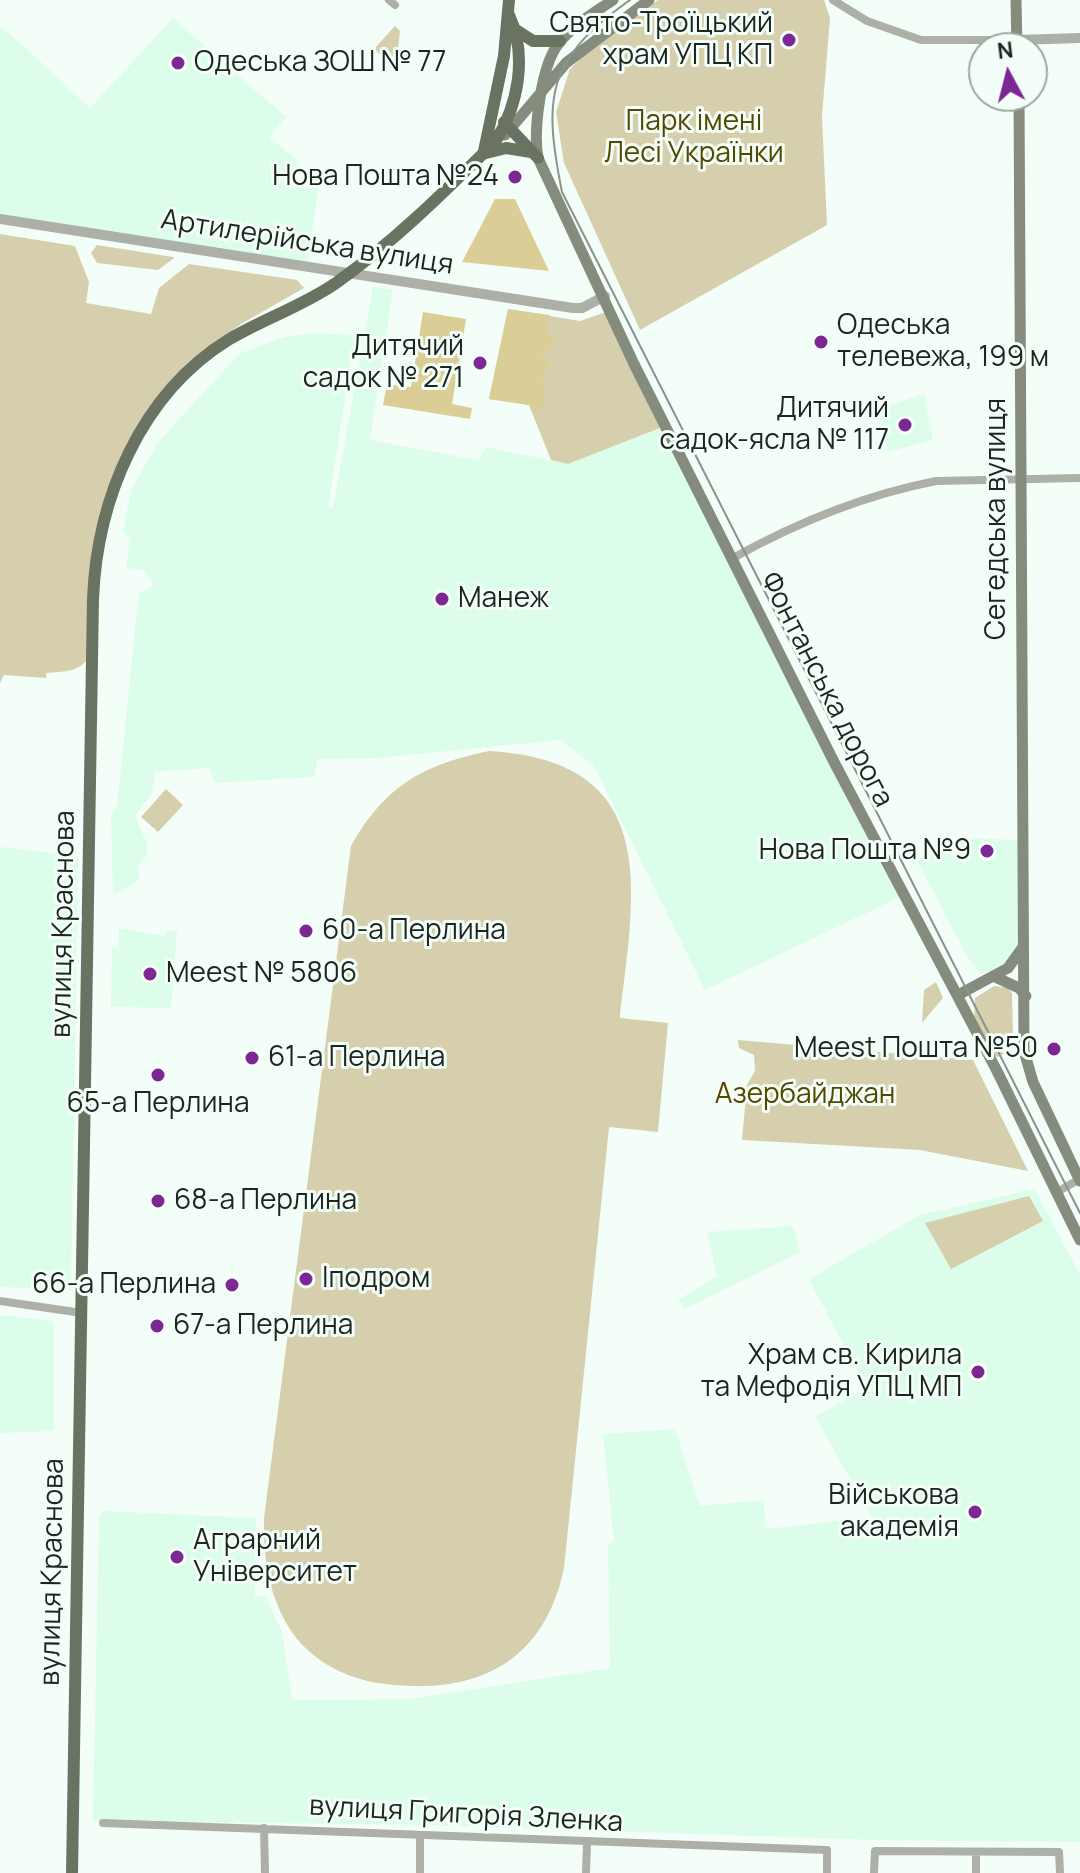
<!DOCTYPE html>
<html>
<head>
<meta charset="utf-8">
<style>
	body { margin:0 }
	#map { position:relative; width:1080px; height:1873px; overflow:hidden; background:#f4fef8; font-family:Manrope,sans-serif }
	canvas { display:block }
	.north { position:absolute; left:968px; top:32px; width:80px; height:80px; box-sizing:border-box; background:#f4fef8; border:2px solid #9ea7a2; border-radius:50%; rotate:353deg; font-size:22px; font-weight:700; line-height:32px; text-align:center; color:#1c2520 }
	.north::after { content:''; display:block; margin:auto; width:28px; height:36px; background:#7d2795; clip-path:polygon(50% 0,100% 100%,50% 72%,0 100%) }
</style>
</head>
<body>
<div id="map">
<canvas width="1080" height="1873"></canvas>
<div class="north">N</div>
</div>
<script>
const g = document.querySelector('canvas').getContext('2d');
g.lineJoin = 'round';
function paint(path, color) {
  g.fillStyle = color;
  g.fill(path, 'evenodd');
}
function strokePath(path, color, width, dash) {
  g.strokeStyle = color;
  g.lineWidth = width;
  g.lineCap = dash ? 'butt' : 'round';
  g.setLineDash(dash || []);
  g.stroke(path);
}
function drawText(font, color, halo, rows, align = 'center') {
  g.font = font + ' Manrope,sans-serif';
  g.lineWidth = 6;
  g.setLineDash([]);
  g.textBaseline = 'middle';
  g.strokeStyle = halo;
  g.fillStyle = color;
  for (const [text, x, y, turn = 0] of rows) {
    g.save();
    g.translate(x, y);
    g.rotate((+turn || 0) * Math.PI / 180);
    g.textAlign = isNaN(turn) ? turn : align;
    if (halo) g.strokeText(text, 0, 0);
    g.fillText(text, 0, 0);
    g.restore();
  }
}
const built = new Path2D(`
	M173,18L286,117L269,137L298,161L297,180L319,184L307,266L0,218V28H4L90,108Z
	M373,287L393,290L370,440L478,460L486,447L568,464L665,426L902,896L705,990L594,766L560,740L378,758L317,759L315,777L215,783L209,768L155,772L152,793L135,816L147,843V854L138,866L139,880L113,895L111,813L117,807L137,609L140,593L154,585L144,570L126,568L130,538L123,532L131,490L158,442L239,354L284,337L310,333L355,335L328,507L333,508Z
	M924,394L933,440L888,452L875,410Z
	M970,838L1019,840L1022,939L1010,960L981,974L968,958L917,861Z
	M0,847L78,856L71,1290L0,1287Z
	M119,928L165,936L166,931H177L171,1008L111,1007L112,946L118,949Z
	M1035,1189L1080,1275V1842L874,1840L427,1825L93,1821L99,1517L104,1511L256,1518L255,1596L266,1597L282,1632L292,1700L411,1699L610,1668L608,1545L614,1541L603,1434L675,1429L700,1506L763,1500L766,1529L872,1517L815,1417L866,1388L809,1279L920,1215Z
	M793,1226L800,1252L685,1309L678,1300L717,1276L707,1232Z
	M0,1315L54,1321V1431L0,1433Z`);
const green = new Path2D(`
	M658,0H824L830,18L822,116L827,225L640,330L564,163L556,112L570,69L596,44Z
	M395,26L400,31L396,69L374,49Z
	M0,234L75,246L89,282L86,303L151,314L159,288L189,264L297,280L304,288L241,324L192,360L110,484L90,655C80,673 65,671 46,673V678L4,675L0,683Z
	M97,245L173,257L174,258L158,270L97,263L91,253Z
	M508,309L580,321L609,311L665,426L568,464L551,460L529,405L489,399Z
	M489,751C663,761 635,890 620,1018L668,1023L658,1132L609,1127L564,1568C545,1659 482,1693 394,1685C356,1682 322,1668 297,1639C270,1604 263,1561 264,1518L351,846C385,786 422,765 489,751Z
	M166,789L183,805L158,832L141,817Z
	M936,982L943,998L922,1023L924,990Z
	M994,986L1008,988L1012,993L1013,1038L1007,1052L998,1057L993,1055L974,1019L975,998Z
	M738,1040L973,1060L1028,1171L920,1150L742,1140L747,1085L755,1071L754,1055L739,1048Z
	M1029,1196L1043,1221L951,1269L925,1223Z`);
const forest = new Path2D(`
	M495,199H515L549,271L462,262Z
	M508,309L549,315L546,328L555,341L552,351L543,349L539,353L549,364L541,381L546,401L537,412H532L529,405L489,399Z
	M423,312L466,319L452,404L472,408L470,419L383,405L387,384L411,387Z`);
const minor = new Path2D(`
	M389,0L395,5
	M833,0L867,21L921,40H1017
	M733,558C796,523 864,495 936,481L1080,478
	M1057,1192L1080,1179
	M0,1301L82,1313
	M103,1823L827,1850V1873
	M264,1828L265,1873
	M976,1852V1873
	M420,1873V1837
	M586,1873L587,1843
	M874,1873L875,1851L1059,1852L1060,1873`);
const tertiary = new Path2D(`
	M1017,40L1080,38
	M0,219L573,308H582L605,296`);
const secondary = new Path2D(`
	M613,0C594,13 573,25 559,43C541,65 533,131 538,158L634,364L834,762L997,1071L1080,1240
	M1016,0L1017,48
	M1019,96L1024,1051L1033,1082L1080,1181
	M505,135L566,63L649,0
	M993,976L1019,988L1026,996
	M958,995L1008,968L1023,947`);
const primary = new Path2D(`
	M516,30L533,41H560
	M504,122L538,158
	M484,151L504,56L509,0
	M486,153L506,148L531,152
	M72,1873L93,599C97,499 140,395 228,340C263,319 303,306 336,283C394,242 444,192 495,142C518,106 528,56 509,15`);
const tram = new Path2D(`
	M630,0C546,60 543,96 562,192L1080,1213`);
const markers = [
	[789,40,8,"#7d2795"],
	[178,63,8,"#7d2795"],
	[515,177,8,"#7d2795"],
	[821,342,8,"#7d2795"],
	[480,363,8,"#7d2795"],
	[905,425,8,"#7d2795"],
	[442,599,8,"#7d2795"],
	[987,851,8,"#7d2795"],
	[306,931,8,"#7d2795"],
	[150,974,8,"#7d2795"],
	[1054,1049,8,"#7d2795"],
	[252,1058,8,"#7d2795"],
	[158,1075,8,"#7d2795"],
	[158,1201,8,"#7d2795"],
	[306,1279,8,"#7d2795"],
	[232,1285,8,"#7d2795"],
	[157,1326,8,"#7d2795"],
	[978,1372,8,"#7d2795"],
	[975,1512,8,"#7d2795"],
	[177,1557,8,"#7d2795"]
];
const poiNames = [
	["Свято-Троїцький",773,24,"right"],
	["храм УПЦ КП",773,56,"right"],
	["Одеська ЗОШ № 77",194,63],
	["Нова Пошта №24",499,177,"right"],
	["Одеська",837,326],
	["телевежа, 199 м",837,358],
	["Дитячий",464,347,"right"],
	["садок № 271",464,379,"right"],
	["Дитячий",889,409,"right"],
	["садок-ясла № 117",889,441,"right"],
	["Манеж",458,599],
	["Нова Пошта №9",971,851,"right"],
	["60-а Перлина",322,931],
	["Meest № 5806",166,974],
	["Meest Пошта №50",1038,1049,"right"],
	["61-а Перлина",268,1058],
	["65-а Перлина",158,1104,"center"],
	["68-а Перлина",174,1201],
	["Іподром",322,1279],
	["66-а Перлина",216,1285,"right"],
	["67-а Перлина",173,1326],
	["Храм св. Кирила",962,1356,"right"],
	["та Мефодія УПЦ МП",962,1388,"right"],
	["Військова",959,1496,"right"],
	["академія",959,1528,"right"],
	["Аграрний",193,1541],
	["Університет",193,1573]
];
const parkNames = [
	["Парк імені",694,122],
	["Лесі Українки",694,154],
	["Азербайджан",805,1095]
];
const streetNames = [
	["Артилерійська вулиця",307,243,9],
	["Сегедська вулиця",997,519,-90],
	["Фонтанська дорога",826,690,63],
	["вулиця Краснова",64,924,-89],
	["вулиця Краснова",53,1572,-89],
	["вулиця Григорія Зленка",466,1815,3]
];
paint(built, '#dcfdea');
paint(green, '#d6cfad');
paint(forest, '#dace96');
strokePath(minor, '#acb0a7', 8);
strokePath(tertiary, '#acb0a7', 10);
strokePath(secondary, '#858c7e', 11);
strokePath(primary, '#6a7362', 12);
strokePath(tram, '#8a938e', 2);
for (const [x, y, r, color] of markers) {
  const dot = new Path2D();
  dot.arc(x, y, r, 0, 2 * Math.PI);
  g.fillStyle = color;
  g.fill(dot);
  strokePath(dot, '#f4fef8', 3);
}
drawText('28px', '#1c2520', '#f4fef8', poiNames, 'left');
drawText('28px', '#544700', '#f4fef8', parkNames);
drawText('28px', '#1c2520', '#f4fef8', streetNames);
</script>
</body>
</html>
